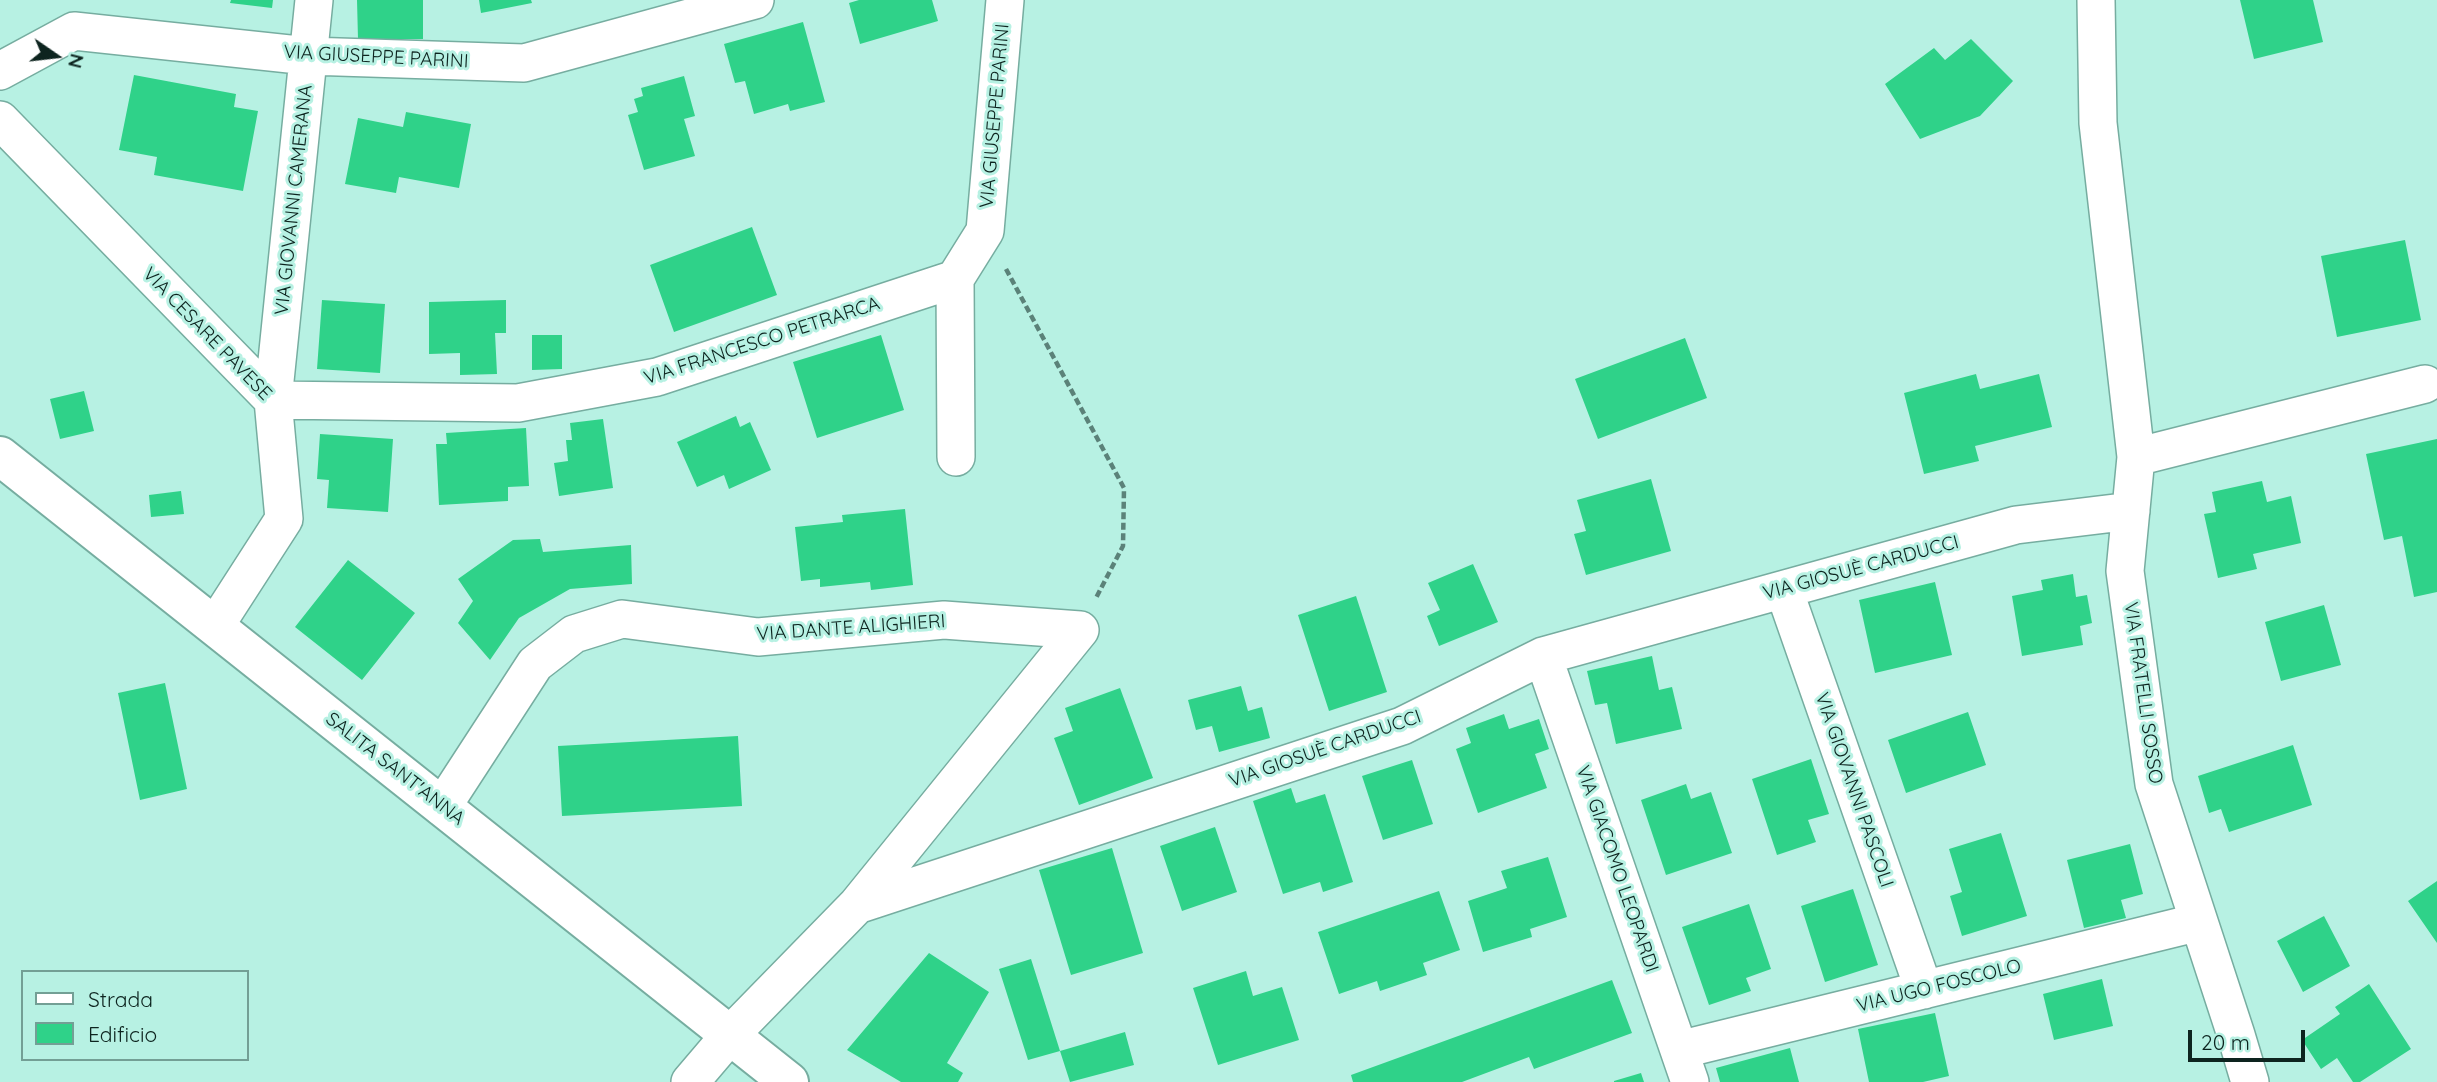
<!DOCTYPE html>
<html>
<head>
<meta charset="utf-8">
<style>
	body { margin:0 }
	#map { position:relative; width:2437px; height:1082px; overflow:hidden; background:#b7f1e3; font-family:Quicksand,sans-serif }
	canvas { display:block }
	.legend { position:absolute; left:21px; top:970px; width:228px; height:91px; box-sizing:border-box; background:#b7f1e3; border:2px solid #739f95; margin:0; padding:9px 12px; list-style:none; font-size:21px; color:#0d241f }
	.legend li { display:flex; align-items:center; gap:14px; height:35px }
	.legend b { width:35px; border:2px solid #739f95 }
	.north { position:absolute; left:21px; top:21px; width:70px; height:70px; -webkit-text-stroke:5px #b7f1e3; paint-order:stroke; rotate:104deg; font-size:19px; font-weight:700; line-height:28px; text-align:center; color:#0d241f }
	.north::after { content:''; display:block; margin:auto; width:24px; height:32px; background:#0d241f; clip-path:polygon(50% 0,100% 100%,50% 72%,0 100%) }
	.scale { position:absolute; left:2188px; top:1030px; width:117px; height:32px; box-sizing:border-box; border:4px solid #0d241f; border-top:0; padding-left:9px; font-size:21px; line-height:24px; white-space:nowrap; color:#0d241f; -webkit-text-stroke:5px #b7f1e3; paint-order:stroke }
</style>
</head>
<body>
<div id="map">
<canvas width="2437" height="1082"></canvas>
<ul class="legend">
<li><b style="height:9px;background:#fff"></b>Strada</li>
<li><b style="height:19px;background:#2fd289"></b>Edificio</li>
</ul>
<div class="north">N</div>
<div class="scale">20 m</div>
</div>
<script>
const g = document.querySelector('canvas').getContext('2d');
g.lineJoin = 'round';
function paint(path, color) {
  g.fillStyle = color;
  g.fill(path, 'evenodd');
}
function strokePath(path, color, width, dash) {
  g.strokeStyle = color;
  g.lineWidth = width;
  g.lineCap = dash ? 'butt' : 'round';
  g.setLineDash(dash || []);
  g.stroke(path);
}
function drawText(font, color, halo, rows, align = 'center') {
  g.font = font + ' Quicksand,sans-serif';
  g.lineWidth = 6;
  g.setLineDash([]);
  g.textBaseline = 'middle';
  g.strokeStyle = halo;
  g.fillStyle = color;
  for (const [text, x, y, turn = 0] of rows) {
    g.save();
    g.translate(x, y);
    g.rotate((+turn || 0) * Math.PI / 180);
    g.textAlign = isNaN(turn) ? turn : align;
    if (halo) g.strokeText(text, 0, 0);
    g.fillText(text, 0, 0);
    g.restore();
  }
}
const building = new Path2D(`
	M231,0H273L272,8L230,3Z
	M357,0H423V39H358Z
	M479,0H531L532,3L481,13Z
	M859,0H932L938,21L860,44L849,3Z
	M2240,0H2313L2323,42L2254,59Z
	M803,22L825,102L790,111L788,104L754,114L745,81L735,83L724,44Z
	M1971,39L2013,81L1980,116L1920,139L1885,84L1934,48L1945,60Z
	M134,75L236,94L234,107L258,111L243,191L154,175L157,157L119,150Z
	M684,76L695,116L684,119L695,156L644,170L628,115L638,112L634,99L643,96L641,88Z
	M406,112L471,124L459,188L399,177L396,193L345,184L358,118L403,127Z
	M752,227L777,295L674,332L650,265Z
	M2405,240L2421,320L2337,337L2321,256Z
	M322,300L385,304L380,373L317,369Z
	M506,300V333H495L497,374L460,375V353L429,354V302Z
	M532,335H562V369L532,370Z
	M881,335L904,410L817,438L793,362Z
	M1685,338L1707,398L1598,439L1575,379Z
	M1976,374L1980,389L2039,374L2052,427L1975,446L1979,461L1924,474L1904,393Z
	M84,391L94,431L60,439L50,399Z
	M736,416L740,427L750,422L771,470L729,489L724,475L697,487L677,442Z
	M603,419L613,488L559,496L554,463L568,461L566,440H572L570,423Z
	M526,428L529,486L508,487V501L439,505L436,444H447L446,433Z
	M320,434L393,439L388,512L327,508L329,480L317,479Z
	M2437,439V592L2414,597L2402,536L2384,540L2366,454Z
	M1651,479L1671,551L1586,575L1574,534L1586,531L1577,500Z
	M2262,481L2267,502L2291,496L2301,543L2253,554L2257,569L2218,578L2204,514L2216,512L2212,492Z
	M181,491L184,514L151,517L149,495Z
	M905,509L913,585L871,590L870,582L820,587V579L801,581L795,527L843,522L842,515Z
	M540,539L543,552L631,545L632,584L570,589L519,618L490,660L458,623L473,601L458,579L513,540Z
	M348,560L415,613L362,680L295,627Z
	M1473,564L1498,622L1439,646L1427,616L1440,610L1428,583Z
	M2073,574L2076,597L2087,595L2092,623L2080,626L2083,645L2022,656L2012,596L2043,590L2041,580Z
	M1935,582L1952,655L1875,673L1859,600Z
	M1356,596L1387,692L1329,711L1298,615Z
	M2324,605L2341,665L2281,681L2265,622Z
	M1652,656L1659,690L1672,687L1682,729L1616,744L1607,703L1595,705L1587,671Z
	M165,683L187,789L140,800L118,693Z
	M1241,686L1248,711L1262,707L1270,738L1219,752L1212,726L1196,730L1188,700Z
	M1120,688L1153,778L1079,805L1054,738L1073,731L1065,708Z
	M1968,712L1986,765L1906,793L1888,740Z
	M1504,714L1509,729L1539,719L1549,749L1535,754L1547,788L1478,813L1456,749L1471,743L1466,728Z
	M738,736L742,806L562,816L558,746Z
	M2293,745L2312,805L2229,832L2221,809L2209,813L2198,776Z
	M1811,759L1829,814L1808,820L1816,842L1777,855L1752,779Z
	M1412,760L1433,824L1383,840L1362,776Z
	M1686,784L1691,799L1711,792L1732,853L1666,875L1641,800Z
	M1291,788L1296,803L1325,794L1353,882L1323,892L1320,882L1283,894L1253,801Z
	M1215,827L1237,892L1182,911L1160,846Z
	M2001,833L2027,916L1962,936L1950,896L1962,892L1949,849Z
	M2130,844L2143,894L2121,900L2126,918L2084,928L2067,860Z
	M1112,848L1143,953L1071,975L1039,870Z
	M1548,857L1567,917L1530,929L1532,937L1483,952L1468,901L1507,888L1501,871Z
	M2437,881V943L2408,901Z
	M1853,889L1878,965L1825,982L1801,906Z
	M1439,891L1460,950L1423,963L1427,975L1380,991L1377,981L1339,994L1318,932Z
	M1749,904L1771,969L1746,978L1751,991L1709,1005L1682,927Z
	M2324,916L2350,966L2303,992L2277,941Z
	M929,953L989,992L947,1063L963,1073L958,1082H901L847,1050Z
	M1031,959L1060,1051L1125,1032L1134,1065L1070,1082L1060,1051L1028,1060L999,969Z
	M1246,971L1253,996L1282,987L1299,1040L1218,1065L1193,988Z
	M2102,979L2113,1026L2054,1040L2043,994Z
	M1612,980L1632,1033L1534,1069L1529,1057L1462,1082H1353L1351,1075Z
	M2369,984L2411,1049L2360,1082H2353L2337,1058L2321,1069L2302,1040L2340,1014L2335,1007Z
	M1935,1013L1949,1076L1923,1082H1869L1858,1029Z
	M1790,1048L1799,1082H1720L1716,1068Z
	M1641,1073L1644,1082H1614V1081Z`);
const path = new Path2D(`
	M1006,269L1124,488L1123,546L1096,598`);
const street = new Path2D(`
	M314,0L273,400L518,403L657,377L955,279L985,231L1005,0
	M2096,0L2098,123L2136,457L2125,571L2154,784L2236,1035L2250,1082
	M0,71L74,31L308,56L524,63L755,0
	M0,120L273,400L284,519L215,626
	M955,279L956,457
	M2136,457L2425,384
	M1784,590L1924,990
	M1543,656L1690,1082
	M442,807L535,664L574,634L622,619L758,637L944,620L1080,630
	M857,905L1402,726L1543,656L2016,525L2131,511
	M1679,1050L2199,922
	M690,1082L730,1035L857,905L1080,630`);
const secondary = new Path2D(`
	M0,456L789,1082`);
const streetNames = [
	["VIA GIUSEPPE PARINI",376,57,3],
	["VIA GIUSEPPE PARINI",995,116,-85],
	["VIA GIOVANNI CAMERANA",294,200,-84],
	["VIA CESARE PAVESE",207,334,46],
	["VIA FRANCESCO PETRARCA",762,341,-18],
	["VIA GIOSUÈ CARDUCCI",1861,568,-15],
	["VIA DANTE ALIGHIERI",851,628,-4],
	["VIA FRATELLI SOSSO",2143,693,82],
	["VIA GIOSUÈ CARDUCCI",1325,749,-19],
	["SALITA SANT'ANNA",395,769,38],
	["VIA GIOVANNI PASCOLI",1854,790,71],
	["VIA GIACOMO LEOPARDI",1617,869,71],
	["VIA UGO FOSCOLO",1939,986,-14]
];
paint(building, '#2fd289');
strokePath(street, '#76ada0', 40);
strokePath(secondary, '#76ada0', 42);
strokePath(path, '#5b8279', 4.5, [7, 3.5]);
strokePath(street, '#fff', 37);
strokePath(secondary, '#fff', 38);
drawText('19px', '#0d241f', '#b7f1e3', streetNames);
</script>
</body>
</html>
